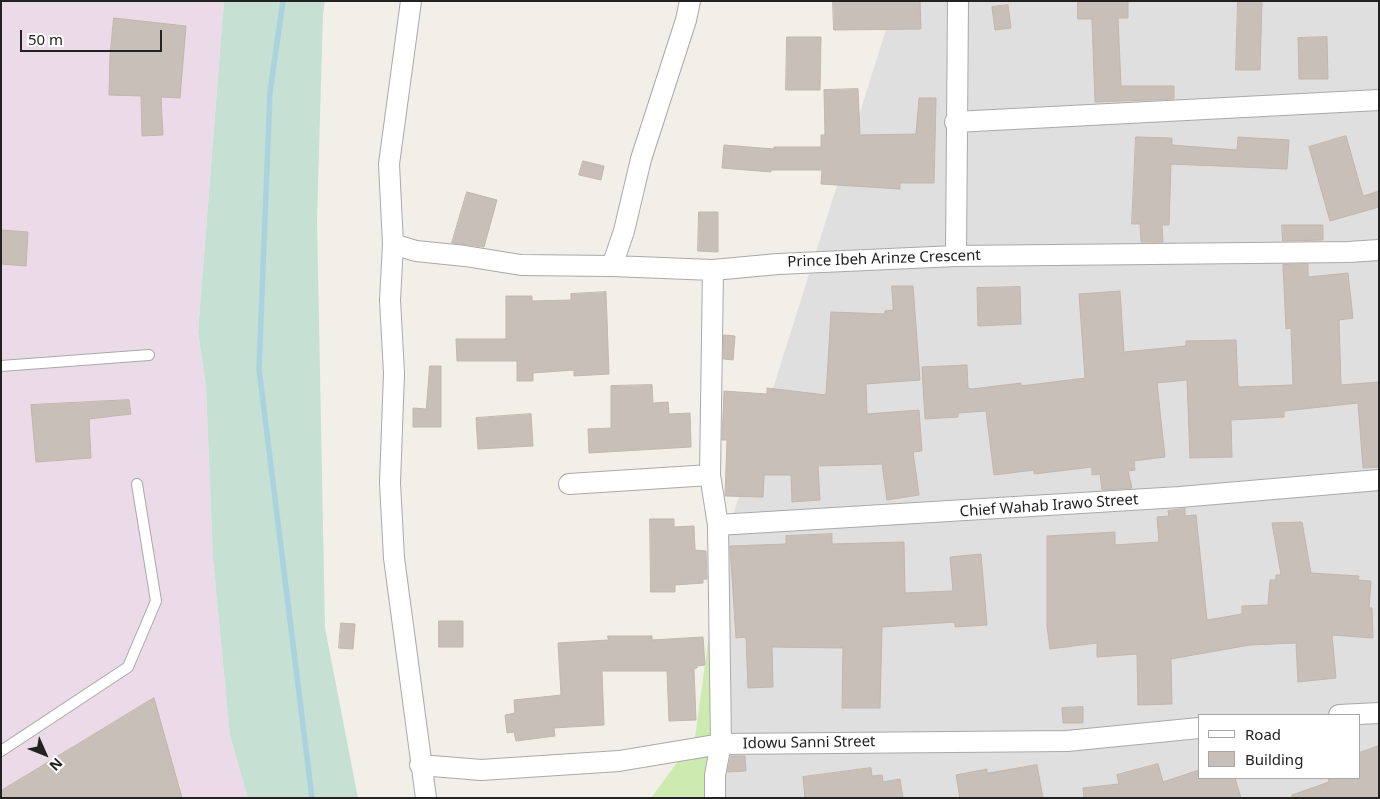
<!DOCTYPE html>
<html>
<head>
<meta charset="utf-8">
<style>
	body { margin:0 }
	#map { position:relative; width:1380px; height:799px; overflow:hidden; background:#f2efe9; font-family:"Noto Sans",sans-serif }
	canvas { display:block }
	.frame { position:absolute; inset:0; border:2px solid #222; pointer-events:none }
	.legend { position:absolute; left:1198px; top:714px; width:162px; height:65px; box-sizing:border-box; background:#fff; border:1px solid #a7a7a7; margin:0; padding:6px 9px; list-style:none; font-size:15px; color:#222 }
	.legend li { display:flex; align-items:center; gap:10px; height:25px }
	.legend b { width:25px; border:1px solid #a7a7a7 }
	.north { position:absolute; left:20px; top:729px; width:50px; height:50px; -webkit-text-stroke:4px #fff; paint-order:stroke; rotate:134deg; font-size:14px; font-weight:700; line-height:20px; text-align:center; color:#222 }
	.north::after { content:''; display:block; margin:auto; width:18px; height:22px; background:#222; clip-path:polygon(50% 0,100% 100%,50% 72%,0 100%) }
	.scale { position:absolute; left:20px; top:30px; width:142px; height:22px; box-sizing:border-box; border:2px solid #222; border-top:0; padding-left:6px; font-size:15px; line-height:18px; white-space:nowrap; color:#222; -webkit-text-stroke:4px #fff; paint-order:stroke }
</style>
</head>
<body>
<div id="map">
<canvas width="1380" height="799"></canvas>
<div class="frame"></div>
<ul class="legend">
<li><b style="height:6px;background:#fff"></b>Road</li>
<li><b style="height:14px;background:#c7bfb8"></b>Building</li>
</ul>
<div class="north">N</div>
<div class="scale">50 m</div>
</div>
<script>
const g = document.querySelector('canvas').getContext('2d');
g.lineJoin = 'round';
function paint(path, color) {
  g.fillStyle = color;
  g.fill(path, 'evenodd');
}
function strokePath(path, color, width, dash) {
  g.strokeStyle = color;
  g.lineWidth = width;
  g.lineCap = dash ? 'butt' : 'round';
  g.setLineDash(dash || []);
  g.stroke(path);
}
function drawText(font, color, halo, rows, align = 'center') {
  g.font = font + ' "Noto Sans",sans-serif';
  g.lineWidth = 4.5;
  g.setLineDash([]);
  g.textBaseline = 'middle';
  g.strokeStyle = halo;
  g.fillStyle = color;
  for (const [text, x, y, turn = 0] of rows) {
    g.save();
    g.translate(x, y);
    g.rotate((+turn || 0) * Math.PI / 180);
    g.textAlign = isNaN(turn) ? turn : align;
    if (halo) g.strokeText(text, 0, 0);
    g.fillText(text, 0, 0);
    g.restore();
  }
}
const residential = new Path2D(`
	M895,1H1379V798H718L719,560ZM1199,715H1359V778H1199Z`);
const industrial = new Path2D(`
	M1,1H224L198,332L206,387L213,559L230,736L248,798H1Z`);
const grass = new Path2D(`
	M719,560L710,798H651L695,738Z`);
const wetland = new Path2D(`
	M224,1H325L323,14L317,220L325,628L358,798H248L230,736L213,559L206,387L198,332Z`);
const stream = new Path2D(`
	M283,1L270,92L259,369L312,798`);
const building = new Path2D(`
	M833,1H920L921,29L834,30Z
	M1078,1H1128V18H1118L1121,86H1174V99L1095,102L1092,19H1078Z
	M1238,1H1262L1260,70H1236Z
	M1008,5L1011,28L995,30L992,7Z
	M114,18L186,26L180,98L161,97L163,135L142,136L141,96L109,95L110,56Z
	M787,37H821L820,90H786Z
	M1327,37L1328,79H1299L1298,38Z
	M858,89L860,135L916,134L919,98H936L934,183H900V189L821,184L822,170H771V172L722,168L724,145L774,149V147H821V135H825L824,90Z
	M1346,136L1363,196L1379,191V207L1330,221L1309,147Z
	M1136,137L1172,138V145L1237,150L1238,137L1289,140L1287,169L1171,164L1169,225H1162L1163,242H1141L1140,224H1132Z
	M583,161L604,166L601,180L579,175Z
	M467,192L497,200L484,247L452,243Z
	M699,212H718V252L698,251Z
	M1282,225H1323V240L1283,241Z
	M1,230L28,232L26,266L1,264Z
	M1308,264V277L1348,273L1353,318L1339,320L1341,385L1379,382V467L1363,468L1358,403L1284,411V417L1231,420L1232,457L1190,458L1187,380L1157,383L1165,457L1134,461L1135,470L1128,471L1132,488L1102,490L1100,474L1092,475V467L1034,474V470L994,475L986,411L958,413V417L925,419L922,367L967,365L968,388L972,389L1021,383V386L1085,378L1079,294L1120,291L1124,352L1186,346V341L1236,340L1238,387L1293,385L1291,328L1286,329L1283,265Z
	M892,286H913L920,380L866,384L867,414L919,410L922,451L913,452L919,495L887,500L882,464L818,466L820,500L792,502L791,475H764L763,497L725,496L727,440H722L724,391L767,394V388L826,395L831,312L885,314V311L893,310Z
	M1020,287L1021,324L978,326L977,288Z
	M606,292L609,374L574,376V370L533,373V381H517V361H457L456,339H506V296H532V301L571,300V294Z
	M724,335L735,336L733,360L724,359Z
	M430,366H441V427H413V408L426,409Z
	M652,385L653,403L668,402L669,414L690,413L691,447L589,453L588,429L611,428V386Z
	M129,400L131,414L89,419L91,458L36,462L31,405Z
	M531,414L533,446L478,449L476,418Z
	M1185,509V516L1196,515L1207,620L1242,614V606L1268,605L1270,580H1276V575H1281L1272,523L1302,522L1311,573L1359,576L1358,580L1371,581L1369,608H1372L1373,638L1332,635L1336,678L1298,682L1296,643L1250,645L1171,659L1172,704L1138,705L1137,654L1097,657V643L1050,649L1047,626V536L1115,532V545L1159,542L1157,517L1169,516L1168,511Z
	M650,519H674V527L694,526L695,550L706,551L707,579H703V583L675,585V592H651Z
	M832,534V544L904,542L905,593L953,591L950,557L981,554L987,625L955,627V622L882,627L880,708H842L843,648L772,647L773,687L748,688L746,637L736,638L730,546L786,544V536Z
	M439,621H463V647H439Z
	M341,623L355,624L353,649L339,648Z
	M608,636H652V640L703,637L705,665L697,666V668L694,669L696,720L669,721L667,671H602L604,725L554,728L555,736L516,741L514,732L507,733L505,715L515,713L514,700L561,695L558,643L608,640Z
	M154,698L182,798H1V791Z
	M1083,707V723H1063L1062,708Z
	M1379,746V798H1292V795L1329,782L1328,778H1359V753Z
	M731,756H745L746,771L728,772Z
	M1158,764L1163,782L1199,770V778H1235L1241,798H1084L1083,788L1119,784L1117,775Z
	M1037,765L1043,798H960L956,775L987,769V773Z
	M871,768L872,776L882,775L883,782L900,779L903,798H805L803,777Z`);
const service = new Path2D(`
	M1,366L149,355
	M1,751L128,667L156,601L137,484`);
const minor = new Path2D(`
	M411,1L389,164L393,244L390,300L394,373L390,483L394,558L426,798
	M955,122L1379,100
	M393,244L416,251L465,256L521,265L612,266L713,270L778,264L956,256L1348,252L1379,250
	M956,256L958,1
	M612,266L624,231L641,159L686,20L690,1
	M713,270L710,475L718,525L721,744L715,775V798
	M569,484L710,475
	M718,525L1180,497L1379,480
	M1339,715L1379,713
	M420,765L481,770L619,761L721,744L1067,741L1199,728`);
const streetNames = [
	["Prince Ibeh Arinze Crescent",884,259,-2],
	["Chief Wahab Irawo Street",1049,506,-4],
	["Idowu Sanni Street",809,743,-1]
];
paint(residential, '#e0dfdf');
paint(industrial, '#ebdbe8');
paint(grass, '#cdebb0');
paint(wetland, '#c6e0d4');
strokePath(stream, '#aad3df', 5.5);
paint(building, '#c7bfb8');
strokePath(building, '#c4b6ab', 1);
strokePath(service, '#a9a9a9', 12);
strokePath(minor, '#a9a9a9', 22);
strokePath(service, '#fff', 10);
strokePath(minor, '#fff', 20);
drawText('15px', '#222', '#fff', streetNames);
</script>
</body>
</html>
